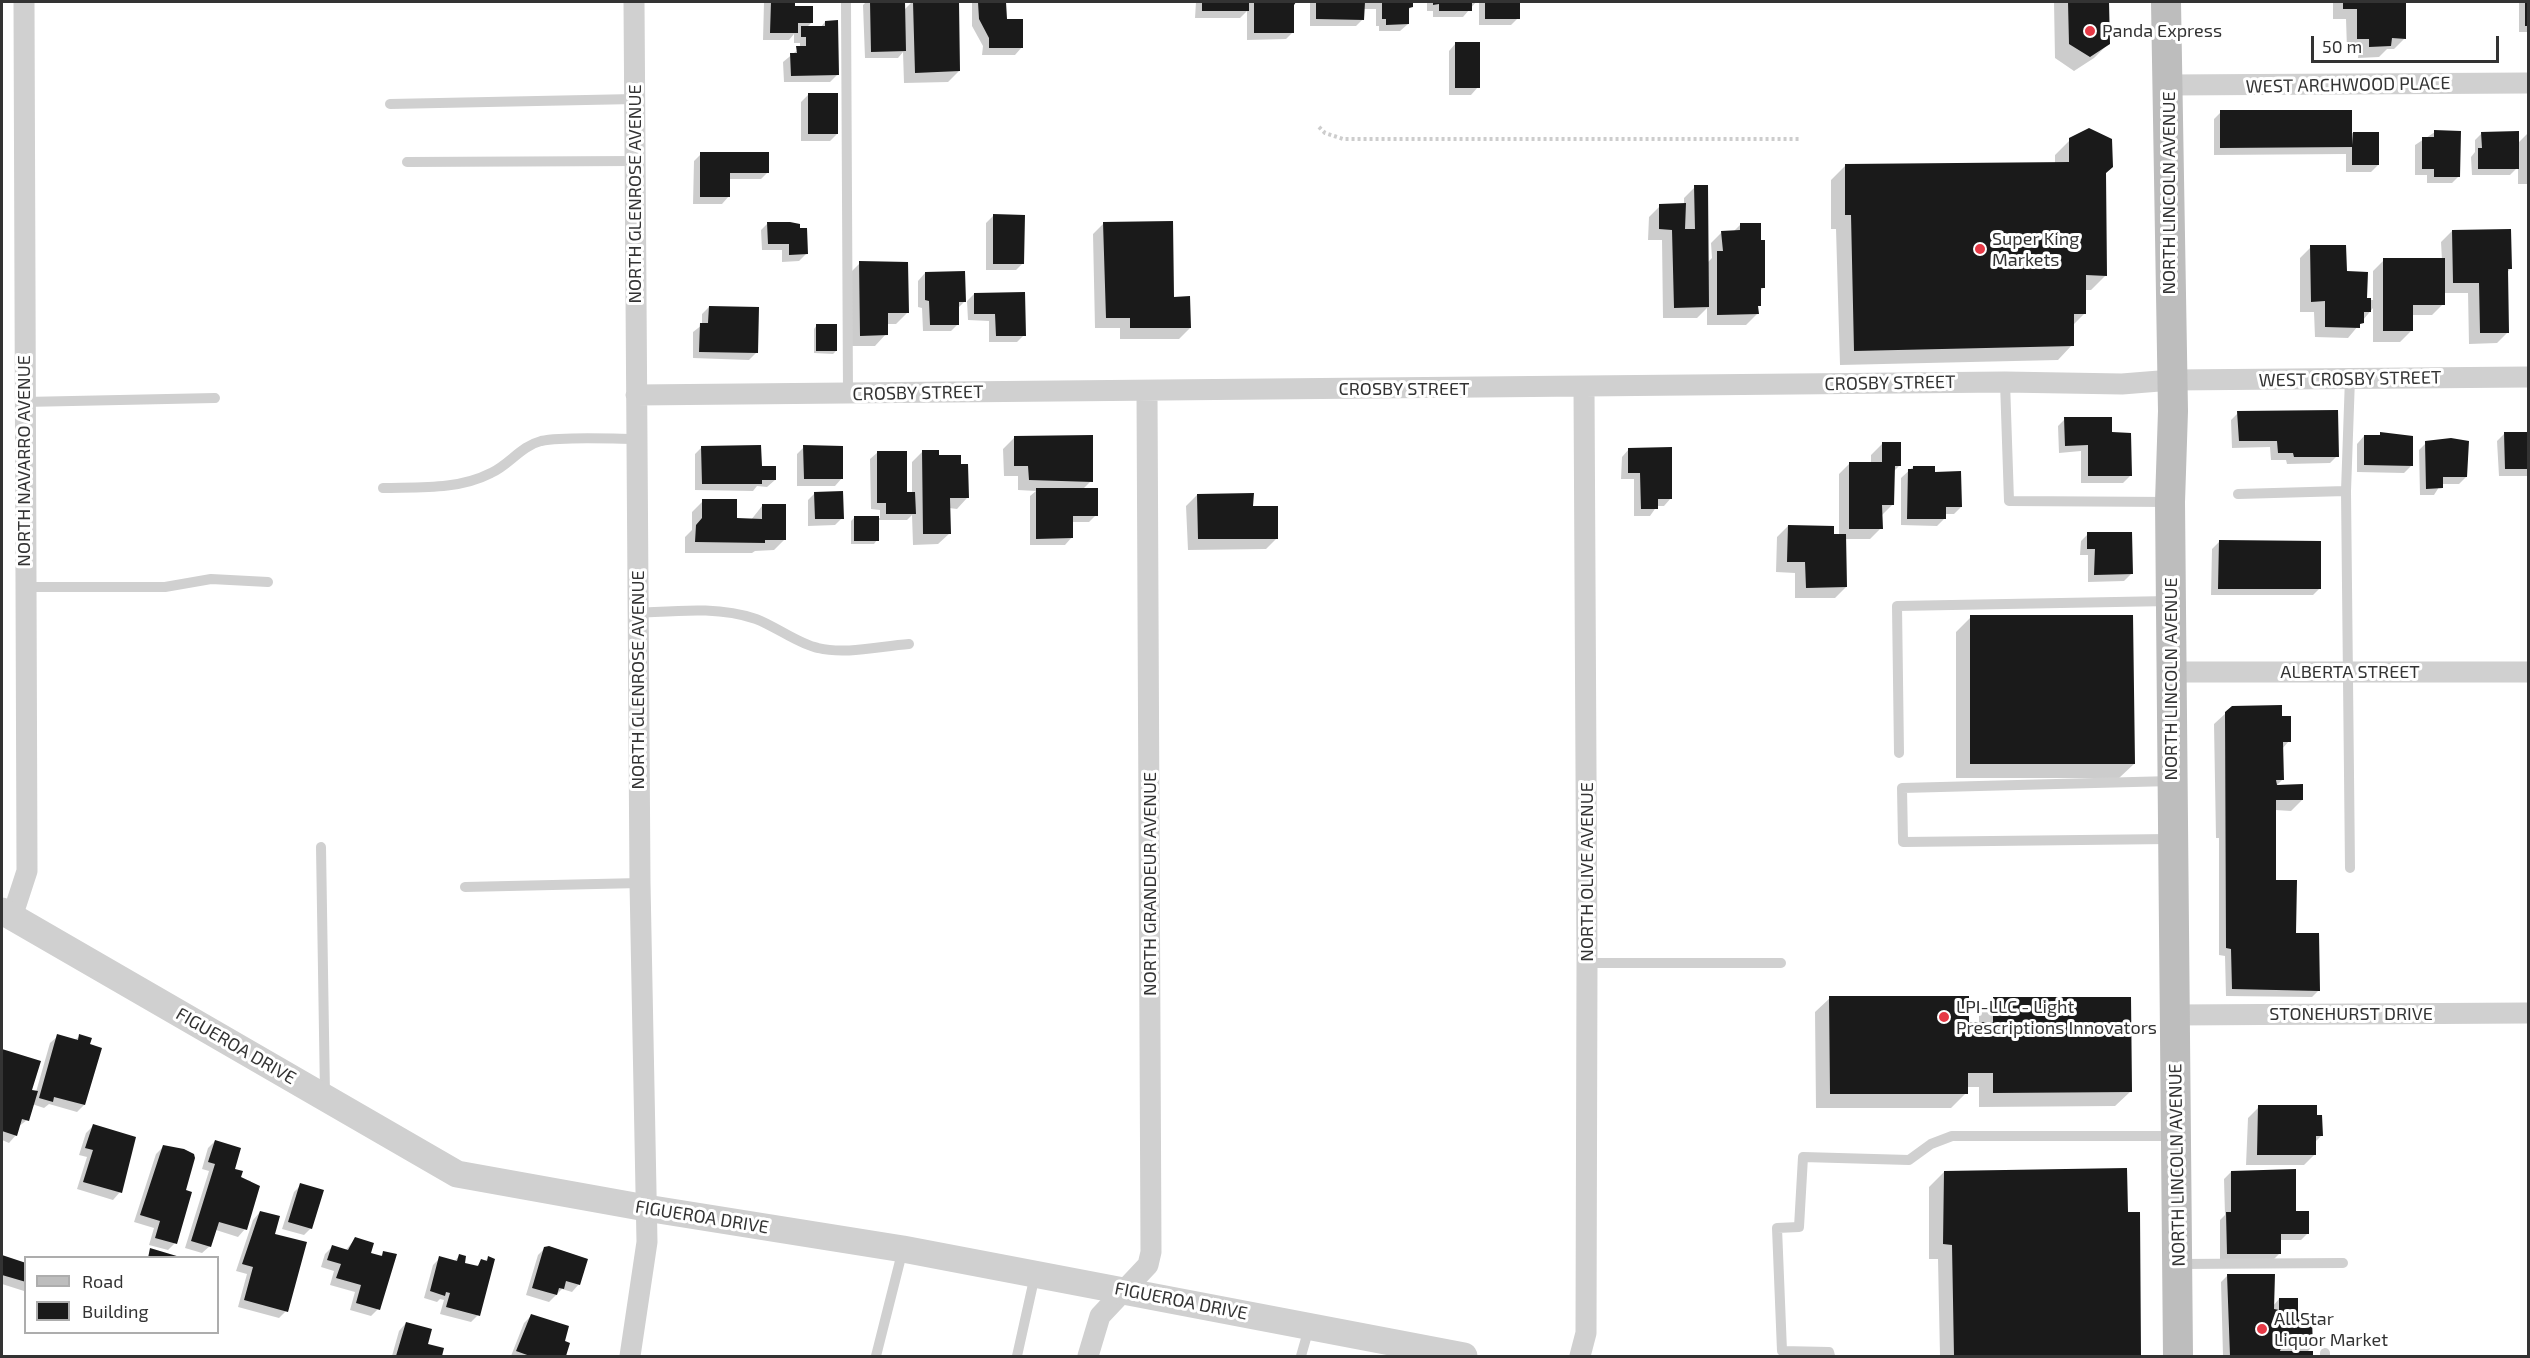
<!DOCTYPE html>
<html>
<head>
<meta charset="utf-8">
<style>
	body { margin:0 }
	#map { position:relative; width:2530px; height:1358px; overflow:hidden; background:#fff; font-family:"Exo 2",sans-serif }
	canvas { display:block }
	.frame { position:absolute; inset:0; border:3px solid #333; pointer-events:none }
	.legend { position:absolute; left:24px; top:1256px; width:195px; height:78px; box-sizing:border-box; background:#fff; border:2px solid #adadad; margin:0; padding:8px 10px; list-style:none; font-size:18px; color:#333 }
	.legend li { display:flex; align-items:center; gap:12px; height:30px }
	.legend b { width:30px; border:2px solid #adadad }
	.scale { position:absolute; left:2311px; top:36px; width:188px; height:27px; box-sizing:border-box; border:3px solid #333; border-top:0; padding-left:8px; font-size:18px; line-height:21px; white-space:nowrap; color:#333; -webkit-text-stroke:4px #fff; paint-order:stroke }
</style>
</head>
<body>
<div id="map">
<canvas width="2530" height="1358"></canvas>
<div class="frame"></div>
<ul class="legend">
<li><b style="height:8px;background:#bdbdbd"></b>Road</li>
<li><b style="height:16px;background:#1a1a1a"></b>Building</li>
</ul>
<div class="scale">50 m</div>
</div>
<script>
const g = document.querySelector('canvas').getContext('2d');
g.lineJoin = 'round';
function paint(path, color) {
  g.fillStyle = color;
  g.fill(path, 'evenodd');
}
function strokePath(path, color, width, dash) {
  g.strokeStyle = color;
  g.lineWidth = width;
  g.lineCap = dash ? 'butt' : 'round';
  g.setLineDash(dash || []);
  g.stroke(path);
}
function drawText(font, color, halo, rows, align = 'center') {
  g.font = font + ' "Exo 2",sans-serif';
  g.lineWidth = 6;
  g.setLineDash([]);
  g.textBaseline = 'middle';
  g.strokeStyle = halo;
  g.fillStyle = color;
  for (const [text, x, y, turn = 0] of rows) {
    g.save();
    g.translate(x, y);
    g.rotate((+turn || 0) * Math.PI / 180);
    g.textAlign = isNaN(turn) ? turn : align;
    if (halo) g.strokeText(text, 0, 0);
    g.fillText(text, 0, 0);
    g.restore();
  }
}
const shadow = new Path2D(`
	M764,2H793V7L811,23L806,28H820L825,22L837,75L830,82H784L783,62L800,48V43H794V34L789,40H763Z
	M866,2H904V10L912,2H957L959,71L948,82L904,83L903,52L898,58H865L863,5Z
	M972,2H1005V20L1022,47L1015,55H982L983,46L972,26Z
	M1196,2H1294L1293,32L1286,39L1247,40V11L1240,18H1195Z
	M1310,2H1411V7L1407,11L1408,24L1400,31H1379V26H1376V9H1363V19L1356,26H1310Z
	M1427,2H1476L1463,17H1433V11H1427Z
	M1479,2H1518V18L1511,25H1479Z
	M2054,2H2108L2109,43L2094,58L2074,71L2055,58Z
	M2333,2H2404L2405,38L2394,49H2387L2379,57L2358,58L2359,49H2347L2346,19H2333Z
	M2519,2H2528V32H2519Z
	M1456,43L1478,87L1471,95H1449V51Z
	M808,95L837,134L830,141H801V102Z
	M2221,112L2350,133H2378V165L2371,172H2346V154L2214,155V119Z
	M2435,132L2459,176L2452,183H2427V175H2415V145Z
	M2482,133L2517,144L2528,133V208V184H2518V167L2510,175H2472L2471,157L2475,152V140Z
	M2070,140L2104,174L2106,275L2091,290H2084L2085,313L2072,326V345L2058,360L1840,365L1836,229H1831V180L1846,165L2055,164V155Z
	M701,154L768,172L761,179H729V196L722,204H693L694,161Z
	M1695,187L1707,263L1712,258L1711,243L1722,232H1733L1741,224L1764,287L1760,291L1757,314L1746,325H1707V308L1697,318H1663L1662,240H1648L1649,217L1660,206L1684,205V198Z
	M993,216L1023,263L1016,270H986V223Z
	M768,223L806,254L799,261L782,262V250H762L761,230Z
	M1104,223L1173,298L1190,328L1179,339H1120V328H1095L1093,234Z
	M2452,231L2510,269L2507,273L2508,332L2497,343L2469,344L2468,293H2443V304L2432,315H2411V331L2400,342H2373V308L2348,338L2315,337L2314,312H2300V258L2311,247L2345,272L2365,300H2373V271L2384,260H2442L2441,242Z
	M860,263L907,313L896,324H886V334L875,346H849V274Z
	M925,273L964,302L958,308V324L951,331H923L922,308L918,307V281Z
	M974,294L1024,335L1017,342H989V321L968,320L967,301Z
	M709,307L757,352L749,360L693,358V332L702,325V314Z
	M817,325L836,351L833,354L814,353V329Z
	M2238,413L2337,456L2330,463L2287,464L2286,460H2271L2270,447L2232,448L2231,420Z
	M2065,419L2130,476L2123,483H2081V451L2059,453L2058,426Z
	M2381,434L2411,466L2404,473L2357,472V444L2364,436L2377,437Z
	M2504,434H2528V476H2499L2497,441Z
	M1014,438L1091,481L1083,489L1096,515L1089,522H1072V537L1065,545H1030V496L1036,491L1018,490V476H1004L1003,449Z
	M2426,443L2466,477L2459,484H2441L2434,495H2420L2419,450Z
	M1882,444L1899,466L1893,472V504L1882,515L1881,528L1870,539H1845L1846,587L1835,598H1795V573L1776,572L1777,537L1788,526L1839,535V474L1850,463H1871V455Z
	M702,447L760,467L775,480L767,487L757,486L753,491L695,490V454Z
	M804,447L842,478L835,486H797V454Z
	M1629,449L1671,498L1664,506H1657L1650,516H1634V479H1621L1622,457Z
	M923,451L938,457L967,498L957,509L949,508L950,533L938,544L913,545L912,515L907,520H877V540L874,544H851V521L854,518H880V510L871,509L870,459L878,452L906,494H912V462Z
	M1913,467L1933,473L1961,507L1954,514H1945L1944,519L1937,526L1901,525V478Z
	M815,493L842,518L835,525L808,526V500Z
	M1197,495L1252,507L1277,538L1266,549L1188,550L1186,506Z
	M703,501L736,520H751L762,506L785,539L774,550L755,551L752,553H685V537L692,530V512Z
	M2088,534L2131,574L2124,581L2088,582V555H2080L2081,541Z
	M2219,542L2320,588L2313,595H2211L2212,549Z
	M1971,617L2134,764L2119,778H1956V632Z
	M2226,713L2281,718L2289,741L2282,749V780L2276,786L2302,800L2291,811L2275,810V882L2319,990L2312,997L2226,996L2225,956L2219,955V838H2216L2214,724Z
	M1830,998L1968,1023H1979V1014L1994,999L2130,1092L2115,1106L1979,1107V1087H1966V1093L1951,1108H1816L1815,1012Z
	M58,1036L75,1040L80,1036L84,1105L77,1112L49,1104L44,1108L32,1104L27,1120L18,1127L16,1135L9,1143L2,1140V1050L39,1062L30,1091L36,1092L50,1043Z
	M2259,1107L2321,1136L2315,1142V1154L2304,1165H2246L2248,1118Z
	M93,1126L120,1192L113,1200L77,1189L87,1157L79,1155L86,1133Z
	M215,1141L239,1178L251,1181L250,1185L258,1187L245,1229L238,1237L216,1230L210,1246L202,1253L185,1248L209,1171L202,1169L208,1148Z
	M163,1147L184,1191L175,1243L168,1250L149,1245L154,1228L134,1222L156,1154Z
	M1944,1172L2126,1213H2138L2140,1356H1940L1938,1259H1929V1187Z
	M2231,1172L2295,1213L2308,1233L2301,1240H2279V1254L2272,1261H2220V1220L2225,1215L2224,1179Z
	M301,1185L311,1228L304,1235L282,1229L294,1192Z
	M260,1212L273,1235L286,1311L279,1318L238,1307L247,1274L236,1271L253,1220Z
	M355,1239L369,1254L380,1257L384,1252L378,1309L371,1316L350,1310L355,1292L330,1285L334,1271L321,1267L325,1254L332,1247L345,1251Z
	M545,1248L579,1284L572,1292L562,1289L549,1302L526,1295L538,1255Z
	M459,1256L463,1264L475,1267L489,1258L478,1315L471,1322L440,1314L444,1300L440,1299L437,1302L424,1298L433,1265L440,1258L454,1262Z
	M2,1257L26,1264L24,1291L2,1284Z
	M2228,1275L2273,1306L2279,1299L2296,1320L2311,1348L2306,1353H2312V1356H2223L2221,1282Z
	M531,1316L569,1344L564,1356H511L524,1323Z
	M406,1323L427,1345L442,1349L440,1356H392L399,1331Z`);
const building = new Path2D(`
	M771,2H795V6H813V23H798V33H770Z
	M870,2H905L906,51L871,52Z
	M913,2H959L960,71L915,73Z
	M978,2H1006L1007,19H1023V48H989V38L979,19Z
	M1202,2H1249V11H1202Z
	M1254,2H1296L1294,5V33H1254Z
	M1316,2H1365L1364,20L1316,19Z
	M1382,2H1413V7L1409,8V24L1386,25V19H1382Z
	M1433,2H1472V11H1439V4L1433,5Z
	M1485,2H1520V19H1485Z
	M2068,2H2109L2110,44L2090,57L2069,44Z
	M2343,2H2406V39L2392,38L2391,46L2369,47V39H2357V9H2343Z
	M2525,2H2528V26H2525Z
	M838,20L839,75L791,76L790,53H797L796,46H806V37H801V26H825V21Z
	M1455,42H1480V88H1455Z
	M808,93H838V134H808Z
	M2220,110H2352V145L2353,132H2379V165H2352V147L2220,148Z
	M2089,128L2112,139L2113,167L2106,173L2107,276L2086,275V314H2074V346L1854,351L1851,215H1845V164L2069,162V138Z
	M2434,130L2461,131L2460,177H2434V169H2422V137H2434Z
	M2519,131V169H2478V148H2482L2481,132Z
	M700,152H769V173H730V197H700Z
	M1694,185H1708L1709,307L1674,308L1672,230L1659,229V204L1686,203L1685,229H1695Z
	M993,214L1025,215L1024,264H993Z
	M1173,221L1174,297L1190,296L1191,328H1130V318H1106L1103,222Z
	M767,222H790L800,224V228H807L808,254L789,255V244H768Z
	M1740,223H1761V240H1765V288H1761V306H1758L1759,314L1717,315V251H1723L1721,231L1740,230Z
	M2511,229L2512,269H2508L2509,333H2480L2479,283H2453L2452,230Z
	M2310,245H2346L2347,271L2368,272L2367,298H2371V312H2364V323L2360,324V328L2325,327V301L2311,302Z
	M2383,258H2445V305H2413V331H2383Z
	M859,261L908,262L909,313H888V335L860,336Z
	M965,271L966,302H959V325H930L929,301L925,300V272Z
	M1025,292L1026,336H996L995,314H974V293Z
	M709,306L759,307L758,353L699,352L700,323H708Z
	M816,324H837V351H816Z
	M2338,410L2339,457H2294L2293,453H2278L2277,441H2239L2237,411Z
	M2064,417H2112V432L2131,433L2132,476H2088V445L2065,446Z
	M2380,432L2413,436V466L2364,465V435H2380Z
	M2504,432H2528V469H2505Z
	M1093,435V482L1029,480L1028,466H1014V436Z
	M2451,438L2469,441L2467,477H2443V488L2426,489L2425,441Z
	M1882,442H1901V466H1895L1894,505H1882L1883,529H1849V462H1882Z
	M761,445L762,466H776V480H762V484H702L701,446Z
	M803,445L843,446V479H804Z
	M1672,447V499H1658V509H1641L1640,473H1628V448Z
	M922,450H939V455H961V464H968L969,498H950L951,534H923Z
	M877,451H907V492H915L916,514H886V503H877Z
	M1913,466H1935V472L1961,471L1962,507H1946V519H1907L1908,469H1913Z
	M1036,488H1098V516H1073V538L1036,539Z
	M843,491L844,519H815L814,492Z
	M1254,493L1253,506H1278V539H1198L1197,494Z
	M702,499H737V518L762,519V504H786V540H765V543L695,542L696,525L702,518Z
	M854,516H879V541H854Z
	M1788,525L1834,526V534H1846L1847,587L1806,588L1805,562H1787Z
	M2087,532H2132L2133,574L2094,575L2095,549H2087Z
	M2219,540L2321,541V589H2218Z
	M1970,615H2133L2135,764H1970Z
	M2282,705V716H2291V742H2283L2284,780H2276L2277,785L2303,784V800H2276V880H2297L2296,933H2319L2320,991L2232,989L2231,949L2226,948L2225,712L2232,706Z
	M1829,996H1969V1022H1993V997H2131L2132,1092L1993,1093V1073H1968V1094H1830Z
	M57,1034L78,1040L79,1034L92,1038L90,1044L102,1048L85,1105L54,1097L53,1102L39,1098Z
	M2,1049L41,1061L32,1090L38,1091L29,1121L22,1119L17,1136L2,1131Z
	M2258,1105H2317V1115H2322L2323,1136H2316V1155H2257Z
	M93,1124L136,1137L122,1193L83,1182L93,1150L85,1148Z
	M215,1140L241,1148L235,1169L243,1171L241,1177L260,1186L247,1230L219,1222L211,1247L191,1241L215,1164L208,1162Z
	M163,1145L184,1149L194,1154L195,1158L186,1190L192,1192L177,1244L155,1238L160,1221L140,1215Z
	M2127,1168L2128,1212H2140L2141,1356H1954L1952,1245L1943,1244L1944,1171Z
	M2296,1169V1211H2309V1234H2281V1254H2227L2226,1212H2231V1171Z
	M300,1183L324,1190L312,1229L288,1222Z
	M260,1211L280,1216L275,1234L307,1242L288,1312L244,1300L253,1267L242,1264Z
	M355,1237L374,1243L371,1253L382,1256L383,1251L397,1254L380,1310L356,1303L361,1285L336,1278L341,1264L327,1260L332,1245L348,1250Z
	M549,1246L588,1259L580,1285L566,1281L564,1289L559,1288L557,1295L532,1288L544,1247Z
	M150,1248L180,1257V1258H148Z
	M459,1254L466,1256L465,1263L478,1266L481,1259L487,1261L488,1256L495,1259L480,1316L446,1307L450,1293L446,1292L445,1296L430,1291L439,1256L457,1261Z
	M2,1255L26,1263V1282L2,1275Z
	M2227,1274H2275L2274,1309L2279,1310V1298H2298V1319H2312L2313,1348H2281L2280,1351H2313V1356H2230Z
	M531,1314L569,1326L565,1341L570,1343L566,1356H530L516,1351Z
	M406,1322L432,1329L428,1344L444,1348L442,1356H396Z`);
const path = new Path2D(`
	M1319,127L1325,133L1343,139H1801`);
const service = new Path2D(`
	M846,2L848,394
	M390,104L635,99
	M407,162L635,161
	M2005,382L2009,501L2170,502
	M24,402L215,398
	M383,488C419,487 458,490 491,473C509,465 521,446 541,441C565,436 610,439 637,439
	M2346,491L2350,868
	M2238,494L2346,491L2350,378
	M25,587H165L211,579L268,582
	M638,613C677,611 718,606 756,619C775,626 800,645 818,648C846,655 880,646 909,644
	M1899,753L1897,606L2170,601
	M2170,839L1903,842L1902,788L2172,781
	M321,847L325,1095
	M465,887L640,883
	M1587,963H1781
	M2179,1264L2343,1263
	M876,1356L903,1249
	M1017,1356L1035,1275
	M1301,1356L1309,1328
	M1830,1356L1829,1352L1782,1351L1777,1228L1799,1227L1803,1157L1909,1160L1931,1144L1952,1136H2173
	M2325,1356V1353`);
const minor = new Path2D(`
	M2168,85L2528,83
	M636,395L2005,382L2122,384L2172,380L2528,377
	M2171,672H2528
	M12,917L27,871L24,2
	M2174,1015L2528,1013
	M630,1356L647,1242L640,883L634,2
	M1088,1356L1100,1316L1148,1265L1151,1252L1147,391
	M1580,1356L1586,1333L1587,963L1584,387`);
const tertiary = new Path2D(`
	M2,911L457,1174L646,1208L903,1249L1464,1356`);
const secondary = new Path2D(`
	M2166,2L2173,411L2170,502L2178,1356`);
const markers = [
	[2090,31,6,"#e63946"],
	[1980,249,6,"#e63946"],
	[1944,1017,6,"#e63946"],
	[2262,1329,6,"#e63946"]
];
const poiNames = [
	["Panda Express",2102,31],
	["Super King",1992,239],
	["Markets",1992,260],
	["LPI-LLC - Light",1956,1007],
	["Prescriptions Innovators",1956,1028],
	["All Star",2274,1319],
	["Liquor Market",2274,1340]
];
const streetNames = [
	["WEST ARCHWOOD PLACE",2348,85,-1],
	["NORTH LINCOLN AVENUE",2169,193,-90],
	["NORTH GLENROSE AVENUE",635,194,-90],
	["WEST CROSBY STREET",2350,379,-1],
	["CROSBY STREET",1890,383,-1],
	["CROSBY STREET",1404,389],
	["CROSBY STREET",918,393,-1],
	["NORTH NAVARRO AVENUE",24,461,-90],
	["ALBERTA STREET",2350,672],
	["NORTH LINCOLN AVENUE",2171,679,-90],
	["NORTH GLENROSE AVENUE",638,680,-90],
	["NORTH OLIVE AVENUE",1587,872,-90],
	["NORTH GRANDEUR AVENUE",1150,884,-90],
	["STONEHURST DRIVE",2351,1014],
	["FIGUEROA DRIVE",236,1046,30],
	["NORTH LINCOLN AVENUE",2177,1165,-91],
	["FIGUEROA DRIVE",702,1217,9],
	["FIGUEROA DRIVE",1181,1301,11]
];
paint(shadow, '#0003');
paint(building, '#1a1a1a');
strokePath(path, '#cdcdcd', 4, [3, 3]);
strokePath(service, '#d0d0d0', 10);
strokePath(minor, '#d0d0d0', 21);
strokePath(tertiary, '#d0d0d0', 27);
strokePath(secondary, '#bdbdbd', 30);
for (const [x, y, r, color] of markers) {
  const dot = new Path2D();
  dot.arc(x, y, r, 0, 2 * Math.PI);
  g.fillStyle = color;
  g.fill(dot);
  strokePath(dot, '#fff', 2);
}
drawText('18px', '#333', '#fff', poiNames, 'left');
drawText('18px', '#333', '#fff', streetNames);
</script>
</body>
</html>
